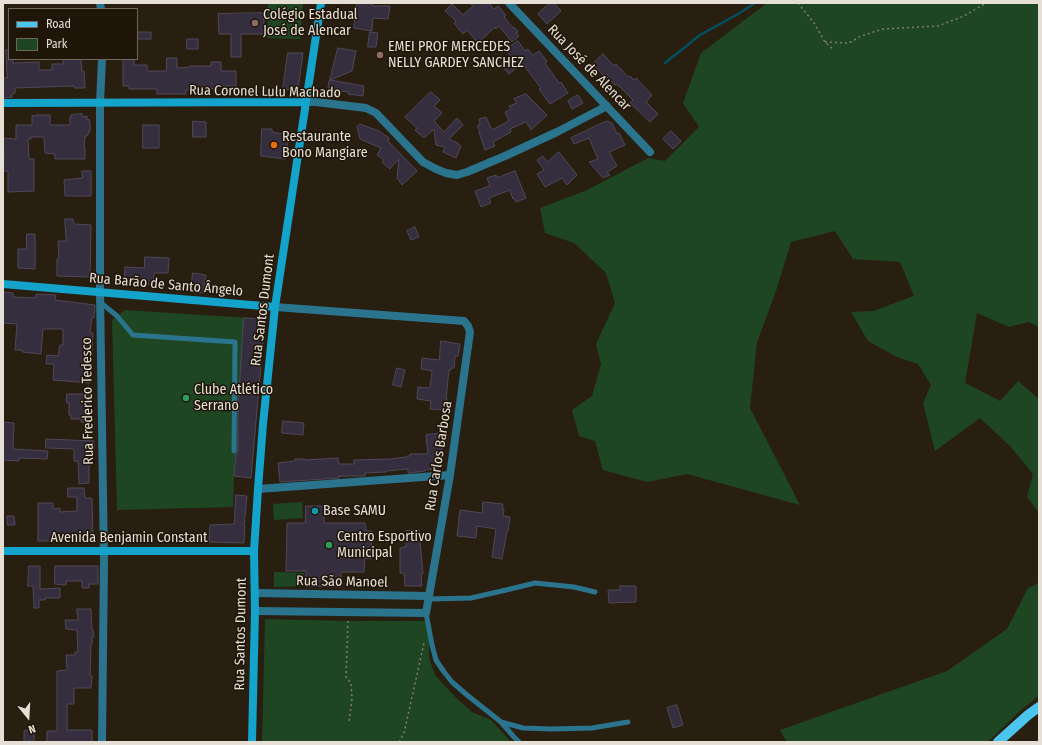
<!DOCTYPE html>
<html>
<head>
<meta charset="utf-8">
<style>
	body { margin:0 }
	#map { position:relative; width:1042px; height:745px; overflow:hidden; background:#291f11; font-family:"Fira Sans Condensed",sans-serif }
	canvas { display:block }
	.frame { position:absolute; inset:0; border:4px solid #e6dfd6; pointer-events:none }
	.legend { position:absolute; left:8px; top:8px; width:130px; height:52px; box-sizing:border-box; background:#1f1508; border:1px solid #6f665a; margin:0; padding:5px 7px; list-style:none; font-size:12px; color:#e6dfd6 }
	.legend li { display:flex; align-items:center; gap:8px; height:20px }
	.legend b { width:20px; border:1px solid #6f665a }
	.north { position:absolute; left:8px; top:697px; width:40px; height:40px; -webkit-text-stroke:3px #1f1508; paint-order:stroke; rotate:162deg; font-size:11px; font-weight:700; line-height:16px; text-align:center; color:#e6dfd6 }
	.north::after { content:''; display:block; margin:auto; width:14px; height:18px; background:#e6dfd6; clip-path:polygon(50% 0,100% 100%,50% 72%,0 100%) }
</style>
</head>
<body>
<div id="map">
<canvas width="1042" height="745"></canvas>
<div class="frame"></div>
<ul class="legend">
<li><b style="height:5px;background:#49c5ee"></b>Road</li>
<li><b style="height:11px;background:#1e4623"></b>Park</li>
</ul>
<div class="north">N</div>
</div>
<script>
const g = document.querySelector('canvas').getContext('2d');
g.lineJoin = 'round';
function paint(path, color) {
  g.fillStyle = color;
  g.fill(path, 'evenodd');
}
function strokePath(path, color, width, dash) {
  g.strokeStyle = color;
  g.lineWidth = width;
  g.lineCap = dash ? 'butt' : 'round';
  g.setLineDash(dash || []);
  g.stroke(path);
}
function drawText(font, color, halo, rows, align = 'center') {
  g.font = font + ' "Fira Sans Condensed",sans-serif';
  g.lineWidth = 3;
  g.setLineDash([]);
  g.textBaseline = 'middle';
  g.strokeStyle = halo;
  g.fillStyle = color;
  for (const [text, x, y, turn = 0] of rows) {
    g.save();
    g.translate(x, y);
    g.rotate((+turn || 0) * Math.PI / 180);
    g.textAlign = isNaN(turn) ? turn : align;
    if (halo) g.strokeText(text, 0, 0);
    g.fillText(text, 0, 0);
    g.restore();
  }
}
const green = new Path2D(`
	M268,3H303L300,39L267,38Z
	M767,3H1039V327L1029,322L1009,327L977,313L965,383L1000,401L1018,381L1039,399V513L1027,497L1033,474L1011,447L980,418L935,451L923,403L931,385L918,364L897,357L868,341L851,312L873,311L914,296L900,262L853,259L835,231L791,242L776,291L757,342L750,408L800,505L687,474L647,482L603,470L595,441L579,436L572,410L592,396L601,364L596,344L615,303L606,273L574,243L545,233L540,208L587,190L648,158L665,161L699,127L683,103L701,53Z
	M125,310L265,319L251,478L234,476L233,507L117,510L112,320Z
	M302,502L303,518L274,520L273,504Z
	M274,572L304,573L306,586L274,587Z
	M1039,583V696L1021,710L988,742H787L780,730L947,671L1007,629L1028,588Z
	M265,619L348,621H429V658L435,675L454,696L472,712L491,720L511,742H262Z`);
const stream = new Path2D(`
	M665,63L700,35L738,14L755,3`);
const building = new Path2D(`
	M357,3H372V6H390L388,19L373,18L372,31L354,28Z
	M470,3H489L494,9L498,6L506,15L504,17L513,28L514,27L518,32L516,33L519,36L512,42L499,26L496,29L495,27L478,43L467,30L463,34L454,23L456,21L445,11L452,4L463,15L473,6Z
	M550,3H554L561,11L547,24L538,14Z
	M264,13V34H241V57H231V34H219L218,14Z
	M137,32H151V39H137Z
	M370,32L378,33L376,47H368Z
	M187,39H198V49H187Z
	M518,41L525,51L528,49L533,55L539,51L547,61L545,63L559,83L561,82L568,93L550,104L539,89L541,88L522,63L509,74L502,66L512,58L506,50Z
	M338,48L356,51L352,71L330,80Z
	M6,50H9V59H13V63L39,62V70H52V64H63V59H81L82,71H84L85,88H74V86L15,88V93L12,94V97L3,98V78H7Z
	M288,53H303L298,90L283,89Z
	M603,54L614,66L616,64L628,77L630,76L634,80L636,78L652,95L646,102L658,114L650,122L630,103L633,100L617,84L615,85L604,74L603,75L593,64Z
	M167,58H177V68L190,67V66H211V62H221V71H236V86H217V89L202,88V90H186V94H157V89H129V86H123V59H134V65H147V71H166Z
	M330,80L364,86L363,96L348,94L349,92L332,90V88H328L329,81Z
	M431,92L440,100L434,106L442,113L434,121L444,132L457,118L463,125L449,139L458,143V144L461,146L456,158L443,152L445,147L436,145L434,129L424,138L415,130L417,128L405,117Z
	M526,94L547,115L531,130L526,122L510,129L511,132L493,142L495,146L485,150L479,132H480L477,126L480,124L479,119L486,117L492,130L509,121L505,112L511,109L509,106L517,103L514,99Z
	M578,95L583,103L572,109L568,101Z
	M82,114V117L87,116V120L89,119L90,123V131H89V133L88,134L87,136H85L84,149H85V159H55V154L45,153L44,137H31V139H28L29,159H34V191L8,192V171H3L4,154H3V138L16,139V125H32V116L37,115H50V125H70V117H71V115Z
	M193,121L206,122V137H193Z
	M607,121L612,123L617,134L619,133L625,145L609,152L617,166L607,172L610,175L603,178L589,162L598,159L589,138L574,144L571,138Z
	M360,124L379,131L389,138L388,141L417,171L402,185L397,178L399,159L390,169L382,162L384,160L377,155L381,148L360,139L357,127Z
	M143,125H159V148H143Z
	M262,129H272V132L289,135L285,159L261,156Z
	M671,131L681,141L673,149L663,139Z
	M559,152L577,175L567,185L562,178L545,187L537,174L544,170L537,160L543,156L547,162Z
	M82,171H91V196H65L64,180L82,178Z
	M515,171L526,198L516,202L514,198L513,199L510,190L489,198L491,203L481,207L475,191L490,186L487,178L496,175V177H499Z
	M65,219H73L74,224L91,225L90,277L57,276V259H59L58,241H66Z
	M415,227L419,237L411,240L407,231Z
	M27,234H35V269L18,268V249H26Z
	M145,257L169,258L168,273H154L153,285L124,283L125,267L144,268Z
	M193,273L206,275L203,293L191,292Z
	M4,292L13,293V297L36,298V294L56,295L55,300L95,305L94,318H92L90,333H93L90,383L53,380L54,364H46L47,355L58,356L60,345H63V329H43L41,354L22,352V350H15L17,324L3,323Z
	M244,318L265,319L251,478L234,476L236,455L238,451V409Z
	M441,341L460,344L458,356H455L454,368H451V370H449L446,399H447V410L430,409L431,401L417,399L418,387L430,388L432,371L421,369L422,358L439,360Z
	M397,368L405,370L401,387L393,385Z
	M67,394H90V417H88V422H81V419H71V415H69V403H67Z
	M283,421L304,423L303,435L282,433Z
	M3,422L14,423L13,449L48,451L47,459L19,458V461L3,460Z
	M445,433L446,441H441L443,459H437L438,469L425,470V471L408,473V469L386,471V472L365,473V476H339V478L280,482L278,463L295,461V459H305V460L338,458L339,464H354V460L390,459L407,457V456H410V454H428L426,435Z
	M46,439L94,441V450H89V483L79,484L78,461H74V449L46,448Z
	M68,488H84L85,498H92L93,541H81V540L53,539V541H38V503H53V509L60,508V512L77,511V497H68Z
	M236,495L247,496L244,526H245L244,543L209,542L210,525L234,524Z
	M483,502L503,504L502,509H504L503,516L510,517L508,531H507L502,559L492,557L496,529L477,526L476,538L457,536L460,510L482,513Z
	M306,506H324V523H365L366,531H372L371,559L365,558L364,572H341V587L306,586V571H286L287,523H305Z
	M7,516H14L15,525H8Z
	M419,530L423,574H421L422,586H405L404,573H400V548L406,547V531Z
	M29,566H40V589L60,588V598H45V600H39V608H34L33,586H28Z
	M55,566H98V584H89V588H82V581H66V585L55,584Z
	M620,586H636V602L609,603L608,590H620Z
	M77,609H91L92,630H93L94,637H92V644H91L90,676H92L91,688H74V704H67V730H92V742H47V731H57V671L67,670L66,655H75V652H78L77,630L66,629L65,620H78Z
	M677,705L683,725L673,728L667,708Z
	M34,730V742H24V731Z`);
const path = new Path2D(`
	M798,3L814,23L825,42L834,50
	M825,42L849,43L861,36L883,29L938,26L964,16L986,3
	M348,621L346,677L351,683L352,699L349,722
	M399,742L404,733L424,643`);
const lane = new Path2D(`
	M100,302L117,316L133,335L235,342L234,451
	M429,599L471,598L502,591L535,583L574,587L595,592
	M426,613L432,645L436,660L444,672L452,682L467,695L501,722L523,728L551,729L592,728L628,722
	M501,722L514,737L519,742`);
const street = new Path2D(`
	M100,3L101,9
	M509,3L650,152
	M102,59L100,103V292L104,562L102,742
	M306,102H316L366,108L376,113L423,162L436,169L446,173L457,175L467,172L505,156L557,132L607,106
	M258,489L450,475
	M255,593L428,596
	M255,611L426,613L450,475L470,332L468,326L464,321L275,307`);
const secondary = new Path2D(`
	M3,103L306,102
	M3,284L275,307
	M3,551H254
	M252,742L255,611L254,551L258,489L263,424L275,307L321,3`);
const primary = new Path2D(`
	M998,742L1028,715L1039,707`);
const markers = [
	[255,23,4,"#8d6e63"],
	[380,55,4,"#8d6e63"],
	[274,145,4,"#e8710a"],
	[186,398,4,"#2e9e5b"],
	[315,511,4,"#0f9aa8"],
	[329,545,4,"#2e9e5b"]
];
const poiNames = [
	["Colégio Estadual",263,15],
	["José de Alencar",263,31],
	["EMEI PROF MERCEDES",388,47],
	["NELLY GARDEY SANCHEZ",388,63],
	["Restaurante",282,137],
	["Bono Mangiare",282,153],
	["Clube Atlético",194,390],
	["Serrano",194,406],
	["Base SAMU",323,511],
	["Centro Esportivo",337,537],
	["Municipal",337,553]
];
const streetNames = [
	["Rua José de Alencar",589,68,46],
	["Rua Coronel Lulu Machado",265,92,1],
	["Rua Barão de Santo Ângelo",166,285,5],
	["Rua Santos Dumont",263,310,-83],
	["Rua Frederico Tedesco",88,401,-91],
	["Rua Carlos Barbosa",439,456,-81],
	["Avenida Benjamin Constant",129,538],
	["Rua São Manoel",342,582,1],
	["Rua Santos Dumont",241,634,-89]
];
paint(green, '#1e4623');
strokePath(stream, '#024f62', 2.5);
paint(building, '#342e3e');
strokePath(building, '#4e4859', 1);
strokePath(path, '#857c71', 1.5, [2, 3]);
strokePath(lane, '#2a748d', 5);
strokePath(street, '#2a748d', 8);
strokePath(secondary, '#13a3cb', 8);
strokePath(primary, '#49c5ee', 10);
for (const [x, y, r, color] of markers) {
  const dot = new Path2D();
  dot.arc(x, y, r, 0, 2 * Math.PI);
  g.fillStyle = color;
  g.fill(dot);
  strokePath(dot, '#1f1508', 1.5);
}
drawText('14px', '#e6dfd6', '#1f1508', poiNames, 'left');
drawText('14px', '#e6dfd6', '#1f1508', streetNames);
</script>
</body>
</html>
